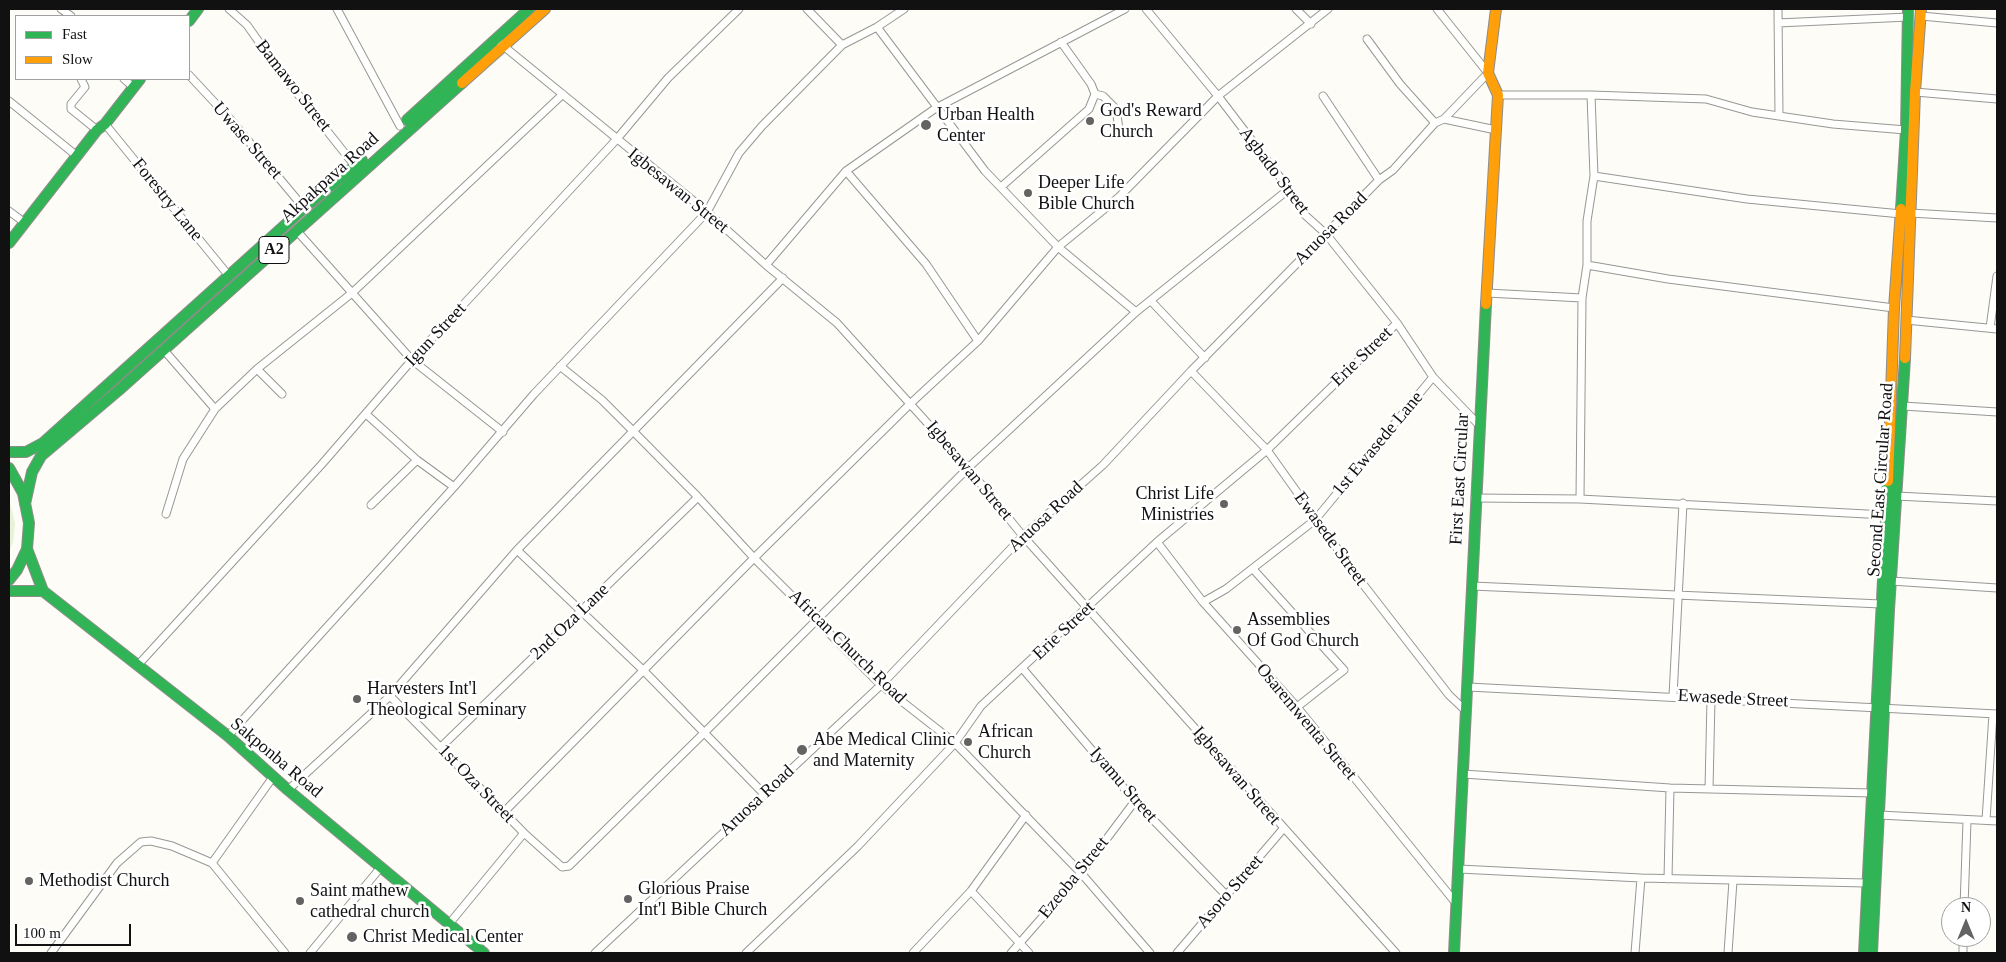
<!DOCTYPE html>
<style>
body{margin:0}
#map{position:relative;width:2006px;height:962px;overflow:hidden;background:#fdfcf7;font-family:"Times New Roman",serif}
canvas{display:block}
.frame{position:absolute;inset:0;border:10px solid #111;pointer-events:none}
.legend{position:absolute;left:15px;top:15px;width:175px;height:65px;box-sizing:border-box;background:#fff;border:1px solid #a0a0a0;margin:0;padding:6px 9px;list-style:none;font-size:15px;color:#111}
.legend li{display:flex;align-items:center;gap:10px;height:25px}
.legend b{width:25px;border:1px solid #a0a0a0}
.north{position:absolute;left:1941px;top:897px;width:50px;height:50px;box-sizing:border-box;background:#fff;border:1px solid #a0a0a0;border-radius:50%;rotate:0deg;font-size:14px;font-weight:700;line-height:20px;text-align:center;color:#111}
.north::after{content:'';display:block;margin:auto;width:18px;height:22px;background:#646362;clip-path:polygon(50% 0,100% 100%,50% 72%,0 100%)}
.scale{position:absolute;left:15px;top:924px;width:116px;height:22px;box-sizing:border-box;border:2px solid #111;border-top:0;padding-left:6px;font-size:15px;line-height:18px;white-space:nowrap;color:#111;-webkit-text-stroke:4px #fff;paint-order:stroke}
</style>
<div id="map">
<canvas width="2006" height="962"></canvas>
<div class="frame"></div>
<ul class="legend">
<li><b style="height:6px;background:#30b455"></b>Fast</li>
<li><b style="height:6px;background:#ff9f0a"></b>Slow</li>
</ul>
<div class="north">N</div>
<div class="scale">100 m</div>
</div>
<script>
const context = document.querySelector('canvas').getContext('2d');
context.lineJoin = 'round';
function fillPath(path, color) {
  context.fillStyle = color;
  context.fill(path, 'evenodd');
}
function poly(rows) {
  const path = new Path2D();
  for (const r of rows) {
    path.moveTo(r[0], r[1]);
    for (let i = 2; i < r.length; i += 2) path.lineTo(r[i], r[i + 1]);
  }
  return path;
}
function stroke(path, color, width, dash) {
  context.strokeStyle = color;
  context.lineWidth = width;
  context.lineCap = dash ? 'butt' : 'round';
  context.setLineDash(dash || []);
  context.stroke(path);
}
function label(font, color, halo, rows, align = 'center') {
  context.font = font + ' "Times New Roman",serif';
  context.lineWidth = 5;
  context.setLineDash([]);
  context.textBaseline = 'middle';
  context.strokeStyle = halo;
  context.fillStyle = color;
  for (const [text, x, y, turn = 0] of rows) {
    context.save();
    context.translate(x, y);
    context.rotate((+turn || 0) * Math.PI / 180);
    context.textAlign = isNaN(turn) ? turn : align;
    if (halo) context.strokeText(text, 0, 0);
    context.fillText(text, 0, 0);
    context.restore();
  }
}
fillPath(poly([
 [9,498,15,524,13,542,9,552]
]), '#e7f3d7');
const street = poly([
 [61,9,71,16],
 [229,9,247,25,281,73,355,166],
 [337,9,400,126],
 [807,9,842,45],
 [1146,9,1218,96,1289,189,1305,215,1326,234,1397,323,1433,377,1479,425],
 [1296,9,1311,24],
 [1778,9,1779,115],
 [1921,16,1997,23],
 [1778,23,1908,17],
 [877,27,985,171,1058,247,1136,312],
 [1367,39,1400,84,1435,123],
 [501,44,707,212,766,265,837,323,968,468,1023,536,1396,953],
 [189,75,230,119,304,208],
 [81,79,85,87,71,104,71,109,97,130],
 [124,79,133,87],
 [1915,92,1997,99],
 [1095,94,1103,96,1116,109,1119,129],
 [1498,95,1591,95,1706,99,1752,112,1833,124,1906,130],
 [1323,96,1379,180],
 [9,101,77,156],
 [1444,119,1496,130],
 [105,124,229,276],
 [846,171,926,264,978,341],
 [1594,176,1747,199,1901,214],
 [1001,187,1089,109,1095,94,1091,84,1061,42],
 [9,211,25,223],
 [1910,213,1997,218],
 [296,230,412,360,503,432],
 [766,265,846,171,936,108,1125,9],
 [1587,265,1668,279,1894,308],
 [1487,293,1582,298],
 [1151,301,1205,358],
 [1906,320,1997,329],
 [1990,328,1997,276],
 [163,349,215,409],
 [560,366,602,400,632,430,698,497,754,558,881,685,955,743,1081,873,1150,953],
 [257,369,282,394],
 [1191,371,1267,450,1359,579,1449,695,1466,711],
 [1903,406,1997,412],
 [366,414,417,460,454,487],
 [1896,496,1997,501],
 [1475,498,1580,499,1886,515],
 [1580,499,1582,298,1587,265,1587,221,1594,176,1591,95],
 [371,505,417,460],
 [166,514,183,459,215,409,257,369,352,293,563,94],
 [1157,542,1203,602,1297,707,1455,902],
 [517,550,644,671,764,794],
 [1253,569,1344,670,1297,707],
 [1891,581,1997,588],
 [1472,586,1881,604],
 [1203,602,1226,589,1315,520,1433,377],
 [138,665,322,464,412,360,616,140,668,78,739,9],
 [1023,669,1135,801,1227,896],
 [1468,687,1997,714],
 [390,696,524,833,562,867,569,866,704,733,968,468,1136,312,1289,189],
 [1673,696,1683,503],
 [228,736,454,487,534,394,707,212,739,153,762,126,842,45,877,27,904,9],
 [441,747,698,497],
 [1463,774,1670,788,1871,793],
 [1709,789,1711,699],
 [288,790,390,696,517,550,783,278],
 [503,813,754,558,911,403,978,341,1058,247,1119,197,1218,96,1328,9],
 [1879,815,1997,821],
 [1986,820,1993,714],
 [212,863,273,777],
 [1459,869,1641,878,1866,883],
 [1668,879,1670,788],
 [971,891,1029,953],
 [1964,907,1967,821],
 [449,924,524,833],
 [51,953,117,863,141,842,151,841,172,846,212,863,285,953],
 [310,953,381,867],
 [595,953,881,685,1023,536,1103,465,1191,371,1379,180,1393,170,1435,123,1444,119,1488,73,1437,9],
 [746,953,858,846,955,743,981,706,1157,542,1267,450,1397,323],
 [913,953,971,891,1026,815],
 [1011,953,1081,873,1135,801],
 [1177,953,1283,829],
 [1635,953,1641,878],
 [1728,953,1733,881],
 [1963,953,1963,937]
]);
const fast = poly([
 [189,21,198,9],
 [407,120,529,9],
 [1901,209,1906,130,1908,9],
 [9,243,97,130,105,124,140,79],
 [9,452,26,452,43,443,304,208,362,160],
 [9,468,23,493,29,523,27,549,17,570,9,580],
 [25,504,32,472,41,456,119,390,462,83],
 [27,549,43,591,228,736,288,790,484,953],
 [9,591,43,591],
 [1454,953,1486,304],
 [1864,953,1888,481],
 [1872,953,1889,610,1905,358]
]);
const slow = poly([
 [462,83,545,9],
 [1486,304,1498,95,1488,73,1496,9],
 [1905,358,1915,92,1921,9],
 [1888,481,1894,308,1901,209]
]);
stroke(street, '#979795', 9);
stroke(fast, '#8e8d8b', 12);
stroke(slow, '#8e8d8b', 12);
stroke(street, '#fffffe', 7);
stroke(fast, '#30b455', 10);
stroke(slow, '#ff9f0a', 10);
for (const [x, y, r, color] of [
 [1090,121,5,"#646362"],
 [926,125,6,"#646362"],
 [1028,193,5,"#646362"],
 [1224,504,5,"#646362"],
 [1237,630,5,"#646362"],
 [357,699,5,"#646362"],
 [968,742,5,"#646362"],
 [802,750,6,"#646362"],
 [29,881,5,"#646362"],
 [628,899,5,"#646362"],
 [300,901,5,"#646362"],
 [352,937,6,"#646362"]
]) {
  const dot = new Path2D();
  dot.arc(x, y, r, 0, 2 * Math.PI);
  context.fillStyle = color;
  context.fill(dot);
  stroke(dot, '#fff', 2);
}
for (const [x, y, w] of [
 [274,250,30]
]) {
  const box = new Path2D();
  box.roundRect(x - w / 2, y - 13.5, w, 27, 4);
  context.fillStyle = '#fff';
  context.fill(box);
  stroke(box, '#111', 1);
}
label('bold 16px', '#111', null, [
 ["A2",274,250]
]);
label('18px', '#111', '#fff', [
 ["Bamawo Street",293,86,52],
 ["Uwase Street",247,141,49],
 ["Agbado Street",1274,171,53],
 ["Akpakpava Road",330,178,-42],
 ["Igbesawan Street",678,191,39],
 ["Forestry Lane",167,200,51],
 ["Aruosa Road",1331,229,-45],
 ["Igun Street",436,335,-47],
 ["Erie Street",1362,357,-44],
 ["1st Ewasede Lane",1378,444,-50],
 ["Igbesawan Street",969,471,50],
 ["First East Circular",1460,479,-87],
 ["Second East Circular Road",1881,480,-86],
 ["Aruosa Road",1046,517,-43],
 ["Ewasede Street",1330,539,54],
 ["2nd Oza Lane",570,622,-44],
 ["Erie Street",1064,631,-43],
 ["African Church Road",847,647,44],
 ["Ewasede Street",1733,699,3],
 ["Osaremwenta Street",1306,722,50],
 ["Sakponba Road",276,758,40],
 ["Igbesawan Street",1236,776,49],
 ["1st Oza Street",476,784,46],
 ["Iyamu Street",1123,785,49],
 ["Aruosa Road",757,801,-43],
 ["Ezeoba Street",1074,878,-51],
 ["Asoro Street",1230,892,-49]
]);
label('18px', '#111', '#fff', [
 ["God's Reward",1100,111],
 ["Church",1100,132],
 ["Urban Health",937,115],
 ["Center",937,136],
 ["Deeper Life",1038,183],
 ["Bible Church",1038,204],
 ["Christ Life",1214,494,"right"],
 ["Ministries",1214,515,"right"],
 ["Assemblies",1247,620],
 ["Of God Church",1247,641],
 ["Harvesters Int'l",367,689],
 ["Theological Seminary",367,710],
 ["African",978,732],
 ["Church",978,753],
 ["Abe Medical Clinic",813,740],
 ["and Maternity",813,761],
 ["Methodist Church",39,881],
 ["Glorious Praise",638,889],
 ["Int'l Bible Church",638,910],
 ["Saint mathew",310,891],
 ["cathedral church",310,912],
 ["Christ Medical Center",363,937]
], 'left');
</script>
